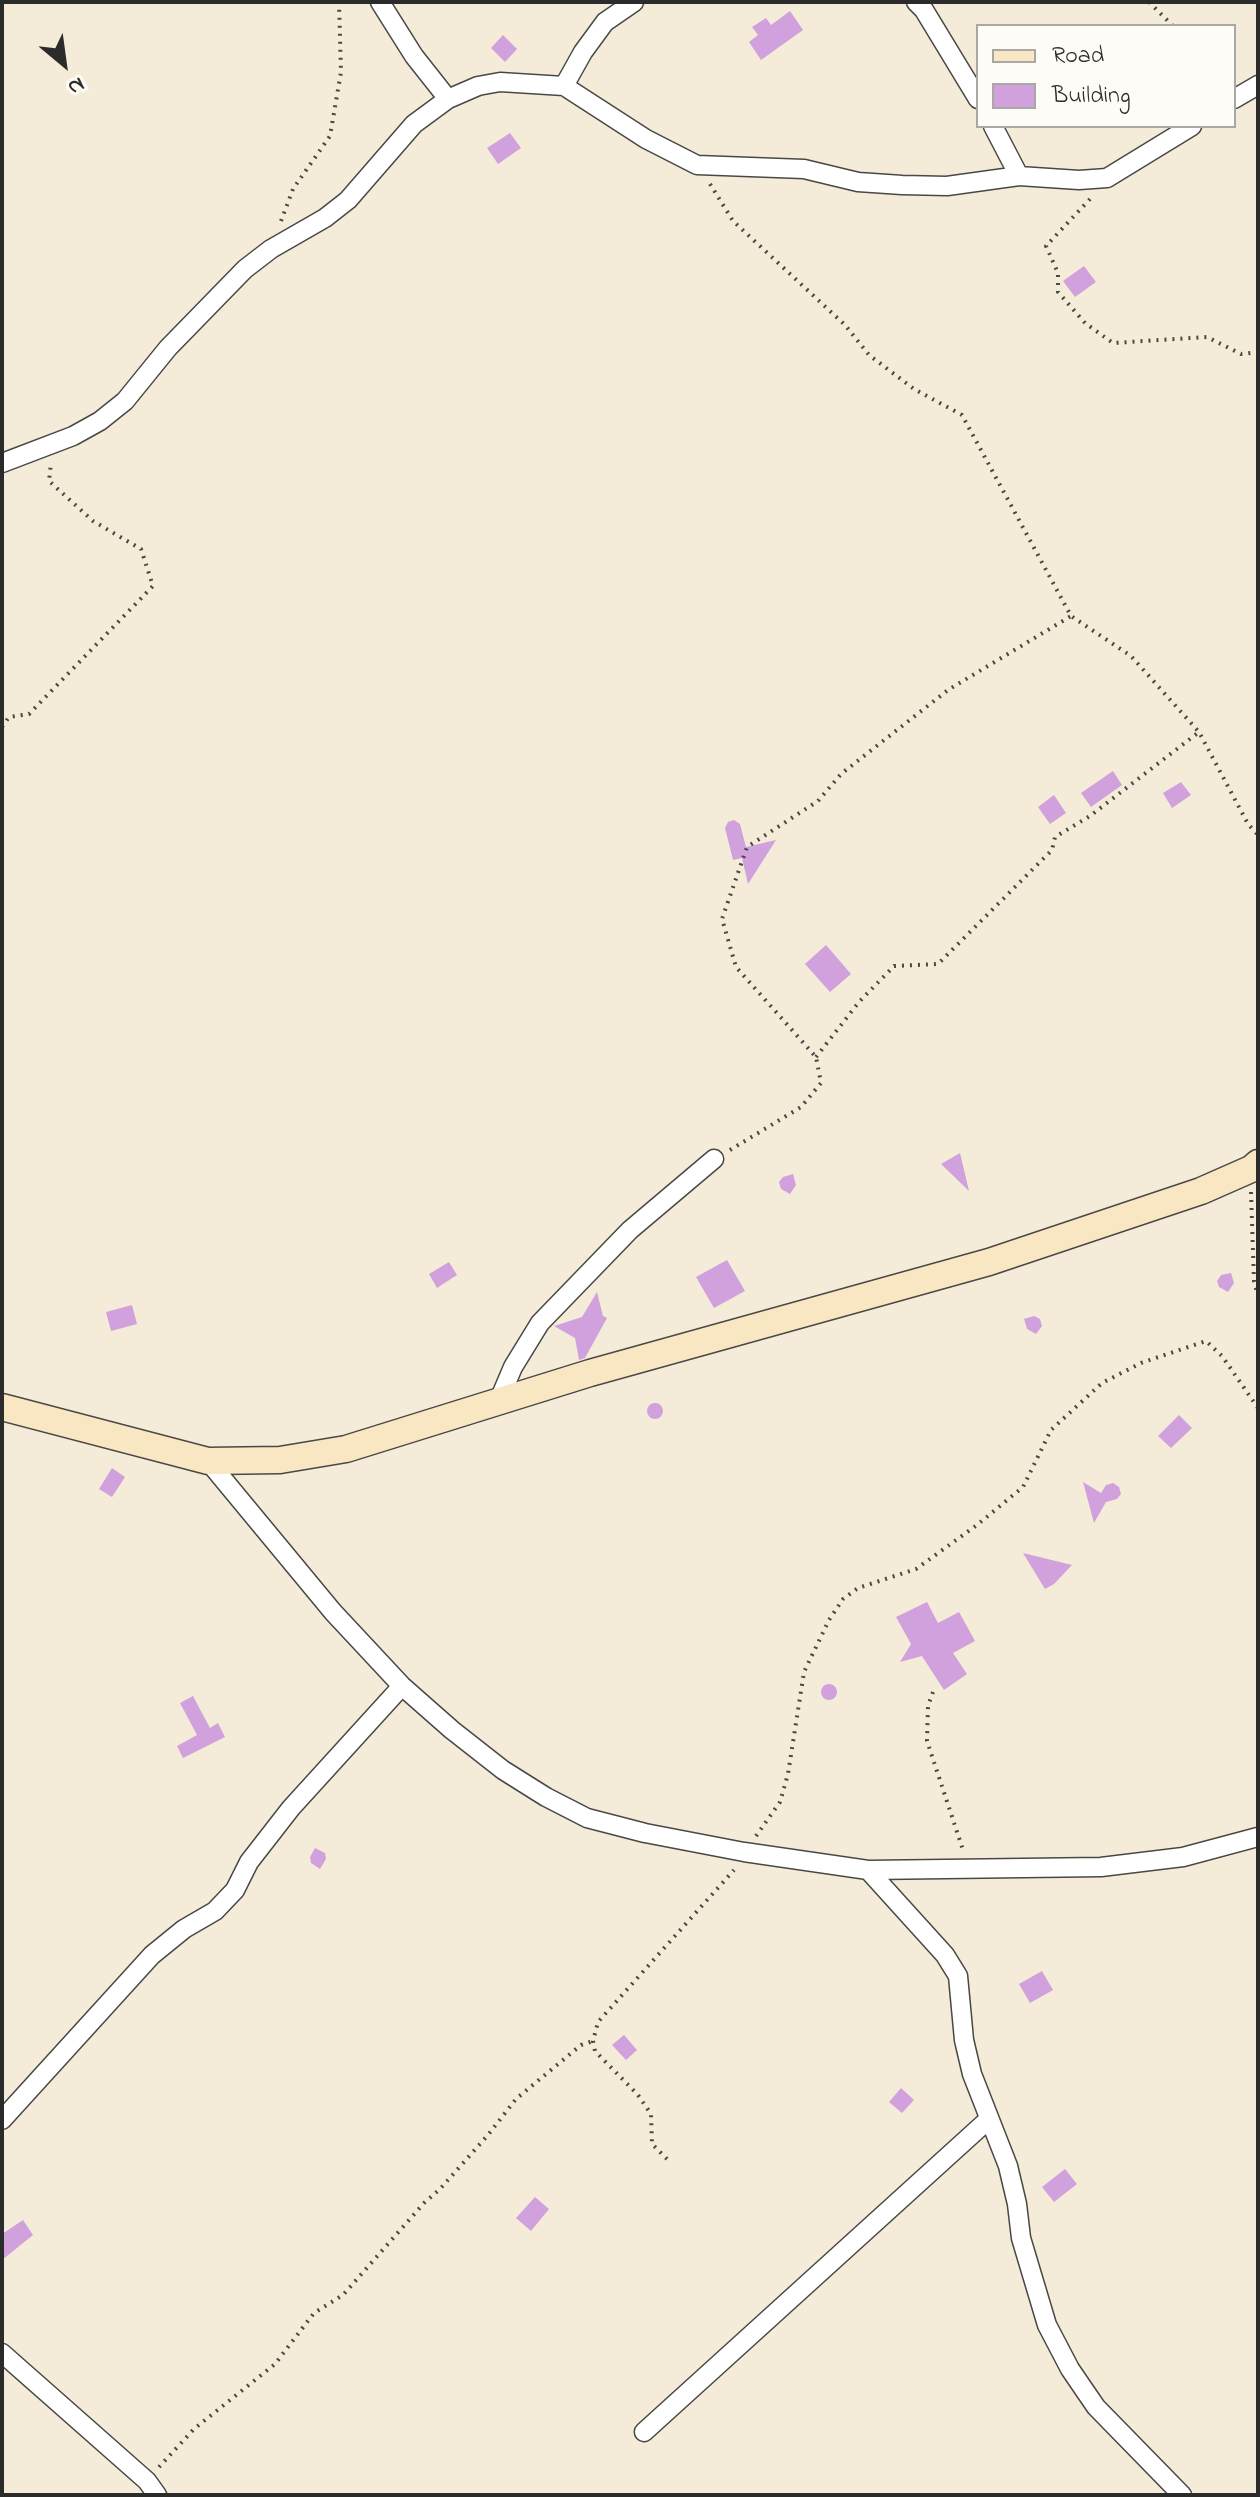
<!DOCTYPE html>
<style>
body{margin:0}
#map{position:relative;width:1260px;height:2497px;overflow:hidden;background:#f4ecd8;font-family:"Indie Flower",sans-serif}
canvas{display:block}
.frame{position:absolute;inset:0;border:4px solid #2b2b2b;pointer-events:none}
.legend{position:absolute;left:976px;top:24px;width:260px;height:104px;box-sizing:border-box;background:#fdfcf7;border:2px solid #a9a8a5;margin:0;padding:10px 14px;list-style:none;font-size:24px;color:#2b2b2b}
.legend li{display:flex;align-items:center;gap:16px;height:40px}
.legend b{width:40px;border:2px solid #a9a8a5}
.north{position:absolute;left:24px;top:24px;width:80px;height:80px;-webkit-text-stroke:6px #fdfcf7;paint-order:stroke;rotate:151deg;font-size:22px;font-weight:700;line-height:32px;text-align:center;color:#2b2b2b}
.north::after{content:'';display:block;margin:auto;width:28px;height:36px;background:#2b2b2b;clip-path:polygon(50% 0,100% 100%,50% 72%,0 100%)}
</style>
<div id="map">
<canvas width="1260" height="2497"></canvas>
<div class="frame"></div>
<ul class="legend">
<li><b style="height:10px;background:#f9e7c3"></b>Road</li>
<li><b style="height:22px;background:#d0a1dc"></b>Building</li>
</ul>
<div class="north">N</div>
</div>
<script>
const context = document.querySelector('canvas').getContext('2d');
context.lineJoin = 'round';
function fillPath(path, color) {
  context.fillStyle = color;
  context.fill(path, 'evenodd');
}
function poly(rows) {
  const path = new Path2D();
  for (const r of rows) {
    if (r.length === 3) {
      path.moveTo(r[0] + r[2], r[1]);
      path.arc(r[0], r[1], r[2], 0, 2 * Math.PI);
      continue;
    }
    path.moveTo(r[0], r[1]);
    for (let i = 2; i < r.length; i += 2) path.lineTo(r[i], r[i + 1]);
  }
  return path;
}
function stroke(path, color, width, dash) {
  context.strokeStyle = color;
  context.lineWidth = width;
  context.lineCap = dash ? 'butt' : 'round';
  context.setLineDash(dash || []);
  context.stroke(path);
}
fillPath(poly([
 [790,11,803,30,761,60,749,42,758,35,752,27,766,18,771,25],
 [503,35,517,49,505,62,491,48],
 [510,133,521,148,498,164,487,148],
 [1084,266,1096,282,1075,297,1063,281],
 [1113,771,1122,785,1091,807,1081,793],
 [1181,782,1191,795,1172,808,1163,793],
 [1054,795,1066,813,1050,824,1038,807],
 [734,820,740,824,746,847,776,840,748,884,742,858,733,860,725,828,728,822],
 [826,945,851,974,830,992,805,964],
 [960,1153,969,1191,941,1164],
 [793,1174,796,1185,790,1194,781,1189,779,1182,783,1177],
 [727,1260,745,1291,714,1308,696,1277],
 [449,1262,457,1275,437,1288,429,1274],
 [1231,1273,1234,1283,1228,1292,1219,1287,1217,1281,1221,1275],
 [597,1292,603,1316,607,1318,585,1358,579,1360,575,1338,554,1326,582,1317],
 [132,1305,137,1324,111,1331,106,1312],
 [1034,1316,1040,1319,1042,1326,1036,1334,1027,1329,1024,1319],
 [655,1411,8],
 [1179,1415,1192,1428,1171,1448,1158,1436],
 [112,1468,125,1477,112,1497,99,1489],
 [1083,1482,1101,1493,1106,1485,1113,1483,1119,1487,1121,1494,1117,1499,1106,1502,1094,1523],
 [1023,1553,1072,1565,1054,1584,1045,1589],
 [927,1602,938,1623,959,1612,975,1641,953,1653,967,1674,944,1690,922,1656,900,1662,911,1644,896,1617],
 [829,1692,8],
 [193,1696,210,1728,218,1723,225,1737,183,1758,177,1746,197,1735,180,1703],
 [315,1848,325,1853,326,1859,320,1869,311,1863,310,1857],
 [1042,1971,1053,1990,1030,2003,1019,1984],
 [624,2035,637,2050,626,2060,612,2045],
 [901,2088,914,2100,902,2113,889,2102],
 [1065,2169,1077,2184,1054,2202,1042,2187],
 [535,2197,549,2209,531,2231,516,2218],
 [23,2220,33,2235,2,2260,2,2234]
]), '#d0a1dc');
const street = poly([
 [380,2,414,56,448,99,478,86,500,82,564,86,583,52,605,22,634,2],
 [916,2,924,10,978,99],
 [564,86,646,139,697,165,804,169,858,182,902,185,947,186,1019,176,1079,180,1107,178,1192,126],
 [1234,99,1258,85],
 [993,126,1019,176],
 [2,463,73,436,100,421,125,401,168,348,245,269,271,249,325,218,348,200,414,124,448,99],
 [499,1400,513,1367,540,1323,630,1230,714,1159],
 [208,1461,333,1612,402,1686,452,1730,503,1770,546,1797,587,1818,645,1833,744,1852,868,1870,1101,1867,1183,1857,1258,1837],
 [868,1870,945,1955,958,1976,964,2040,972,2074,1008,2166,1017,2204,1021,2238,1047,2325,1070,2369,1096,2407,1182,2495],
 [2,2120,152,1955,184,1929,215,1911,235,1890,249,1862,291,1808,402,1686],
 [2,2353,147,2481,157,2495],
 [644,2432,989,2119]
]);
const secondary = poly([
 [2,1407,208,1461,280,1460,346,1449,590,1373,989,1262,1201,1191,1251,1169,1258,1163]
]);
stroke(street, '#494845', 21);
stroke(secondary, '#494845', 29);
stroke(poly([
 [1149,2,1173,26],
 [710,184,733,221,845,325,869,355,914,389,962,415,1071,616,1131,656,1199,732,1248,824,1258,835],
 [1090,199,1046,246,1058,273,1058,292,1085,323,1113,343,1207,337,1241,354,1258,352],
 [281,221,293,189,330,136,341,72,339,2],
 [2,727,9,717,29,714,153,586,141,549,93,521,49,481,51,463],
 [816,1057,859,1002,894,966,938,964,1052,850,1055,837,1090,816,1199,732],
 [730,1150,801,1107,821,1083,816,1057,736,967,722,919,747,847,818,801,841,774,948,690,1071,616],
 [1251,1192,1254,1281,1258,1296],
 [933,1692,928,1706,927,1741,963,1850],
 [756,1836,780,1802,788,1774,804,1672,829,1620,843,1599,858,1588,916,1569,977,1525,1023,1487,1051,1430,1102,1383,1141,1363,1206,1341,1222,1356,1258,1408],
 [667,2159,652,2144,651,2114,638,2095,595,2051,593,2041,598,2022,734,1870],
 [159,2467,194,2429,275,2364,314,2313,343,2295,424,2203,440,2189,488,2135,516,2099,581,2045,593,2041]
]), '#494845', 4, [2, 6]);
stroke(street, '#fff', 18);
stroke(secondary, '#f9e7c3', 26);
</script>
